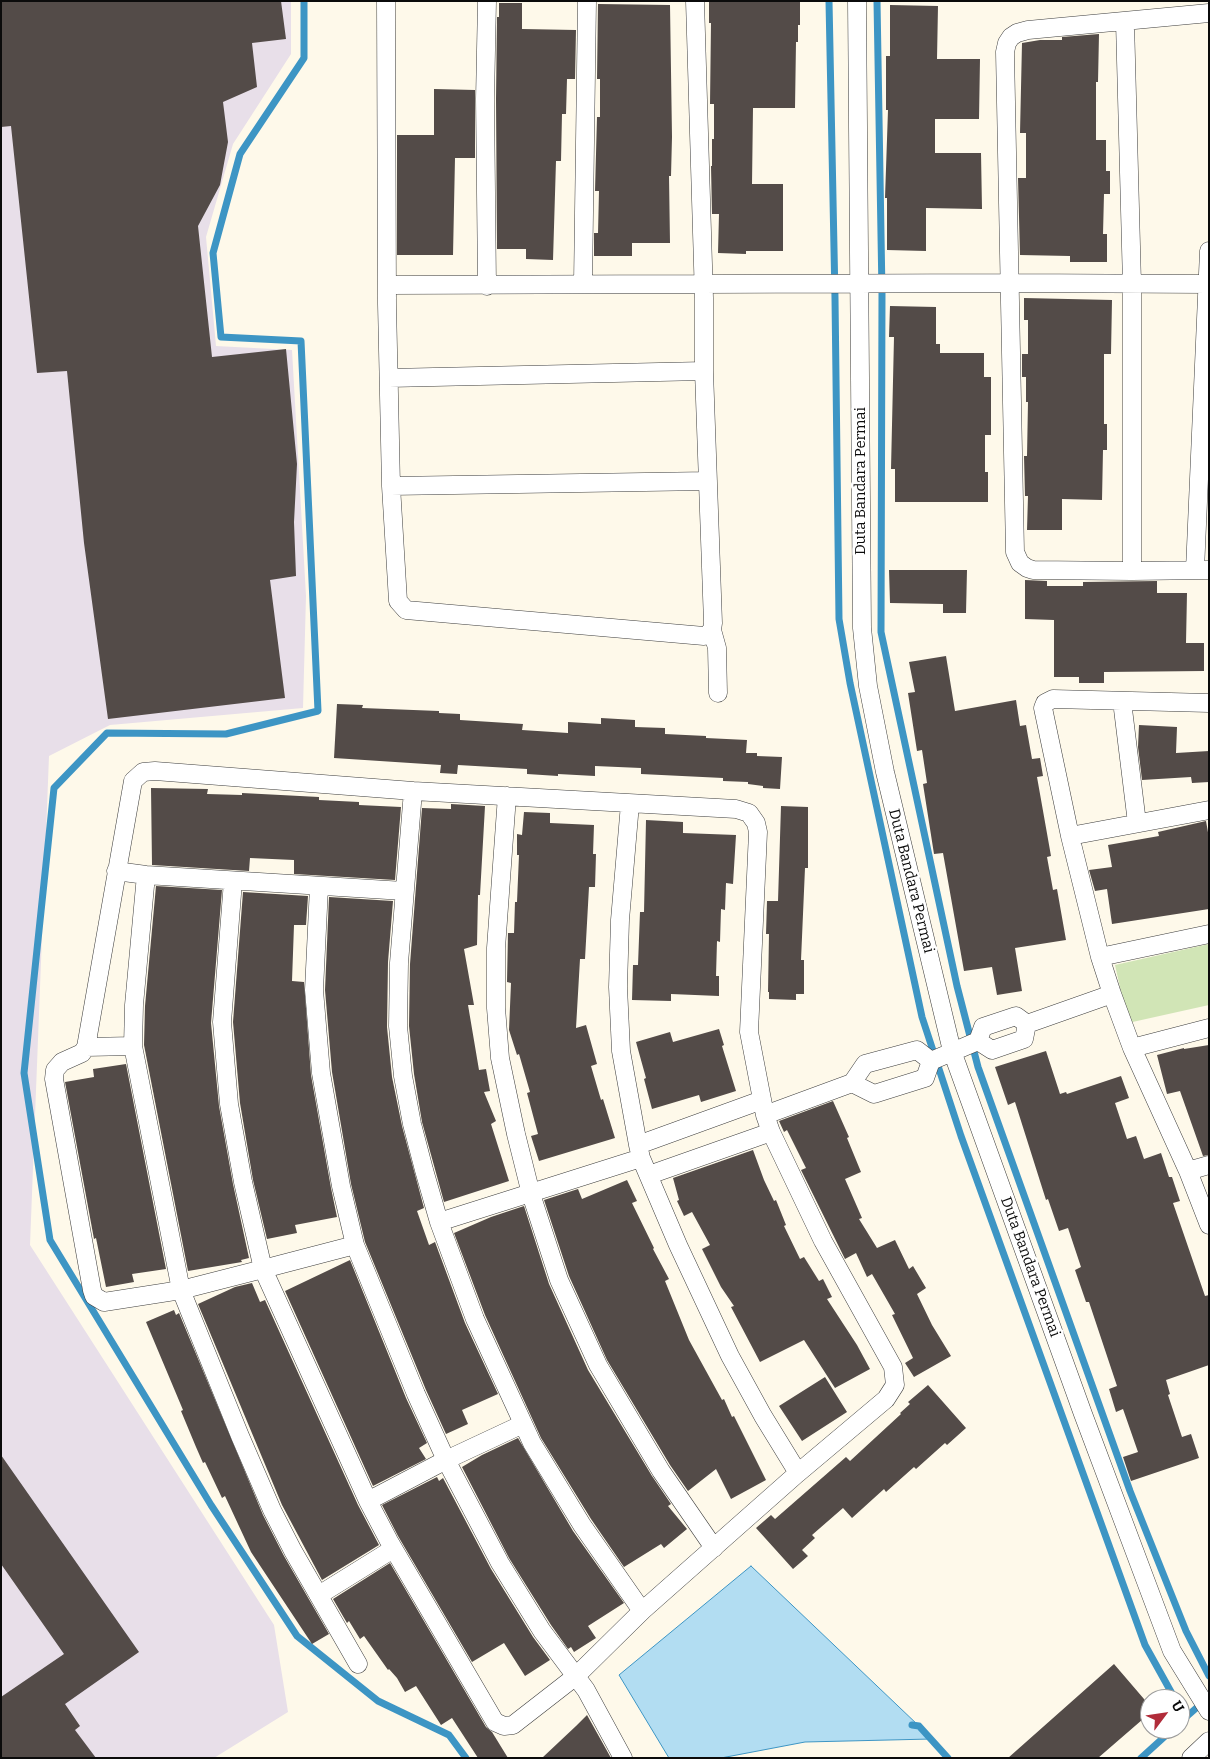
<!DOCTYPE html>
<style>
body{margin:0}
#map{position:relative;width:1210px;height:1759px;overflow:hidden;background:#fef9ea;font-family:Bitter,serif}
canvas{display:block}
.frame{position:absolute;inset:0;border:2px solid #0b0b0b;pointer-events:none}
.north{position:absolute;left:1140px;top:1689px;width:50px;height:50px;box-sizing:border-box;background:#fff;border:1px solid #9d9d9d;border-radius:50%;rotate:59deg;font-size:14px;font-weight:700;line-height:20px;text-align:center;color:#0b0b0b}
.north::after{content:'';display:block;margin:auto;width:18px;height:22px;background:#b12c3a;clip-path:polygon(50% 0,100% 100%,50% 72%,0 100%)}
</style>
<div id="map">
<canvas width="1210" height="1759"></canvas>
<div class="frame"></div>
<div class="north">U</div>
</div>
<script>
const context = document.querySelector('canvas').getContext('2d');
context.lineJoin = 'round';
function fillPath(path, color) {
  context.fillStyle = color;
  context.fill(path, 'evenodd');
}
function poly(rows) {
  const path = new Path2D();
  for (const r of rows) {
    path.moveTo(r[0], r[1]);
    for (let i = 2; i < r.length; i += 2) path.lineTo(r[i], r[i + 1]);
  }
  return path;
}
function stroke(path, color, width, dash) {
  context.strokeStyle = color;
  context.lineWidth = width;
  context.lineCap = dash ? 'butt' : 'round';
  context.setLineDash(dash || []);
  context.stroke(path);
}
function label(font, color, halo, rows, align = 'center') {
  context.font = font + ' Bitter,serif';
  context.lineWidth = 5;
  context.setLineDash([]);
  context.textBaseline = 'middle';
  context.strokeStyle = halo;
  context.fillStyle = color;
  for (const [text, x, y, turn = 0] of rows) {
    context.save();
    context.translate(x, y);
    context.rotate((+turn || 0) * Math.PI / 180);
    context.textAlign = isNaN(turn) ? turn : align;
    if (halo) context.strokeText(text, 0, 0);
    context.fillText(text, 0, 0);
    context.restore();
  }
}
fillPath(poly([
 [1,1,291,1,291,54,233,144,206,237,216,346,292,350,306,596,303,708,110,725,49,756,30,1245,274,1625,288,1712,214,1758,1,1758]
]), '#e8dfe9');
fillPath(poly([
 [1209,944,1209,1005,1128,1023,1115,965]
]), '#d1e5b6');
const water = poly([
 [751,1566,919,1726,931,1739,805,1742,721,1758,669,1758,619,1675,751,1566]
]);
fillPath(water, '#b2ddf2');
stroke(water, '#3d95c4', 1);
stroke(poly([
 [304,1,304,58,240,154,213,253,221,337,301,341,318,711,226,734,107,733,54,788,24,1073,50,1240,211,1505,297,1636,378,1701,449,1735,466,1758],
 [829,1,835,298,839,619,850,683,922,1017,961,1136,1145,1645,1175,1699],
 [877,1,882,293,881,632,957,986,978,1067,1130,1491,1186,1631,1209,1676],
 [1180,1708,1185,1718,1180,1723],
 [1185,1718,1202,1703],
 [912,1725,919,1726,948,1758],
 [1141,1758,1173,1729]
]), '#3d95c4', 7);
fillPath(poly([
 [1,1,281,1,286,39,252,43,257,87,223,102,228,142,220,185,198,226,212,357,286,349,297,464,294,522,296,576,270,580,285,698,108,719,84,543,67,371,37,373,11,126,1,127],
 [709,1,800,1,800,25,798,25,798,42,796,42,795,108,753,108,752,184,783,184,783,251,746,251,746,254,718,253,719,214,712,214,711,166,712,166,712,139,714,139,714,104,710,104,711,23,709,23],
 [499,3,522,3,522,29,576,30,575,79,567,79,566,114,562,114,561,161,556,161,553,260,526,259,526,249,497,249,496,99,497,17,499,17],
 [598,4,670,5,672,137,671,176,669,176,670,243,632,243,632,256,594,256,594,233,598,233,599,191,595,191,597,117,600,117,600,79,597,79],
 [890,5,938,6,937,59,980,59,979,119,935,119,935,153,981,153,982,209,926,208,926,251,887,250,887,198,885,198,888,110,886,110,886,56,890,56],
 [1099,34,1098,82,1096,82,1096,140,1106,140,1106,171,1110,171,1110,194,1104,194,1103,234,1107,234,1107,262,1070,262,1070,256,1020,255,1018,178,1026,178,1026,133,1020,133,1022,43,1040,40,1062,40,1062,37],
 [434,89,475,90,475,158,455,158,453,255,397,255,397,135,434,135],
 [1024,298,1112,300,1111,354,1104,354,1104,424,1107,424,1107,450,1103,450,1102,500,1062,499,1062,530,1027,530,1028,496,1025,496,1024,456,1027,456,1028,402,1026,402,1026,377,1022,377,1022,354,1028,354,1028,320,1024,320],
 [890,306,936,307,936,344,940,344,940,353,984,353,984,377,991,377,991,435,985,435,985,472,988,472,988,502,895,502,895,469,891,469,894,337,889,337],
 [889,570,967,570,966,613,943,613,943,604,890,603],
 [1025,580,1047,581,1047,586,1083,586,1083,582,1157,581,1157,593,1187,593,1186,643,1204,643,1204,671,1104,672,1104,683,1079,683,1079,677,1054,677,1054,620,1025,619],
 [946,656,955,711,1016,700,1020,726,1026,725,1032,759,1040,758,1043,776,1037,777,1051,856,1047,857,1053,890,1057,889,1066,940,1015,948,1022,991,997,995,992,967,964,971,943,853,934,854,923,784,927,783,922,750,917,751,908,693,915,692,909,662],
 [337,704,363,705,362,708,439,711,439,713,460,714,460,720,523,724,522,730,568,733,568,722,601,724,601,718,635,720,635,727,665,728,665,734,706,736,706,738,747,740,746,753,757,753,757,756,782,757,780,789,763,788,763,786,748,784,748,782,723,781,723,778,641,774,641,768,595,766,595,776,558,774,558,776,527,774,527,769,458,765,457,774,440,773,441,765,334,758],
 [1139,725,1177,727,1176,753,1209,751,1209,782,1192,783,1191,777,1142,780,1138,747],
 [151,788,208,789,207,794,242,795,242,793,319,797,319,800,359,802,359,805,401,807,395,880,294,874,294,860,250,858,249,871,152,865],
 [451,804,485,806,480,895,478,895,477,945,464,949,474,1005,468,1005,479,1070,486,1069,490,1091,484,1092,496,1121,491,1124,509,1181,444,1202,422,1122,414,1074,409,1026,410,964,422,808,451,809],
 [781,806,808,807,808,868,805,868,801,960,804,960,804,994,796,994,796,1000,769,999,769,992,768,992,769,934,766,934,767,901,778,901],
 [524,812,550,813,550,823,594,825,593,854,596,854,595,887,589,887,585,959,580,959,576,1028,586,1025,597,1064,591,1066,601,1100,603,1099,615,1138,539,1161,531,1136,538,1134,527,1093,530,1092,519,1054,517,1055,509,1030,511,983,507,982,508,933,514,933,515,902,517,902,519,855,517,855,517,834,522,835],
 [646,820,683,822,683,833,736,835,733,884,726,883,725,910,721,909,720,942,717,941,716,976,719,976,719,996,671,994,671,1001,632,1000,633,965,638,965,640,912,644,912],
 [1206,821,1209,838,1209,909,1112,924,1107,889,1095,891,1089,870,1112,867,1108,845,1159,836,1158,832],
 [156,886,222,890,211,1023,219,1106,233,1184,249,1258,241,1260,242,1262,188,1271,144,1045,145,1006],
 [243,892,308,896,306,925,294,925,292,981,304,982,311,1075,331,1188,337,1217,295,1225,297,1233,267,1239,253,1180,240,1103,233,1022],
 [329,897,393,901,388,962,387,1027,392,1077,402,1126,424,1208,417,1211,429,1245,435,1242,465,1323,498,1394,462,1410,468,1424,446,1434,426,1390,365,1242,351,1184,332,1072,325,990],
 [719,1029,724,1045,722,1046,736,1091,701,1102,699,1095,652,1109,644,1079,646,1078,636,1042,670,1032,673,1042],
 [1209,1045,1209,1155,1203,1156,1180,1091,1167,1094,1157,1055,1184,1048,1184,1049],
 [1046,1051,1060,1094,1066,1092,1067,1094,1121,1076,1129,1098,1115,1103,1127,1139,1136,1136,1144,1159,1161,1153,1169,1177,1172,1177,1180,1201,1173,1203,1205,1296,1209,1295,1209,1365,1166,1380,1170,1394,1168,1395,1182,1437,1191,1434,1199,1458,1131,1481,1123,1457,1138,1452,1123,1409,1116,1412,1109,1389,1117,1386,1089,1302,1086,1302,1075,1270,1081,1267,1068,1228,1059,1231,1048,1199,1046,1200,1015,1102,1008,1105,995,1067],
 [126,1064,166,1269,132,1274,134,1282,106,1287,96,1238,94,1239,65,1082,94,1077,93,1069],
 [833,1101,849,1137,847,1138,861,1172,845,1179,862,1218,859,1219,877,1248,895,1240,909,1269,913,1266,926,1288,917,1294,932,1325,951,1356,914,1377,905,1363,913,1358,892,1315,895,1314,872,1274,867,1277,856,1253,845,1259,801,1170,806,1168,787,1130,784,1132,779,1121],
 [753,1150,764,1180,774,1201,776,1200,786,1225,784,1226,800,1259,804,1257,819,1281,823,1279,832,1297,827,1299,857,1345,870,1369,835,1388,804,1340,760,1362,731,1307,734,1306,721,1287,702,1249,710,1245,692,1212,684,1216,677,1201,679,1200,673,1178],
 [627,1180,637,1201,632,1203,654,1248,653,1249,669,1279,665,1281,689,1340,722,1400,724,1399,732,1417,734,1416,766,1480,731,1499,716,1469,688,1491,670,1465,607,1360,569,1276,544,1200,578,1189,582,1199],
 [524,1206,549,1284,588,1370,652,1476,671,1504,668,1506,687,1529,664,1548,661,1544,624,1567,591,1519,541,1438,485,1315,454,1233,491,1217],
 [350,1260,406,1398,427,1443,419,1448,426,1459,373,1486,285,1291],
 [252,1283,260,1302,265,1300,358,1505,379,1545,322,1580,282,1505,198,1304,235,1287],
 [174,1310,176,1315,179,1313,263,1515,284,1556,329,1634,312,1644,251,1552,225,1496,222,1498,205,1462,203,1463,196,1447,181,1411,183,1410,146,1322],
 [825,1377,847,1412,802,1441,779,1406],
 [928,1385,966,1428,947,1445,945,1443,916,1469,914,1467,886,1492,884,1489,852,1518,843,1508,812,1535,815,1538,802,1550,808,1556,793,1569,756,1528,771,1515,775,1519,846,1457,850,1461,901,1414,900,1413,910,1404,908,1402],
 [518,1438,573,1531,624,1603,588,1626,596,1638,574,1652,571,1647,568,1649,551,1625,509,1558,462,1467,482,1455],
 [1,1455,139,1652,65,1704,80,1726,75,1730,96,1758,1,1758,1,1697,64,1654,1,1564],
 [437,1477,439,1481,443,1478,491,1569,533,1637,550,1660,525,1676,504,1643,472,1662,398,1536,382,1505],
 [390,1563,486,1727,492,1732,508,1758,478,1758,452,1718,441,1725,416,1686,405,1692,397,1678,389,1669,388,1670,364,1636,360,1639,349,1621,347,1623,333,1599],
 [1114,1664,1150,1706,1150,1713,1098,1758,1008,1758],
 [587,1715,611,1758,542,1758,576,1726]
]), '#534b48');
const minor = poly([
 [386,1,387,304,391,486,398,601,406,610,704,636,707,635,712,630],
 [695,1,704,298,704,371,713,623,712,630,717,648,718,693],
 [857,1,862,628,868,686,885,772,952,1051,1083,1414,1172,1651,1209,1711],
 [1209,13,1028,30,1017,33,1011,37,1007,43,1005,52,1015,552,1020,563,1027,568,1033,570,1132,571,1209,570],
 [1125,22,1132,284,1132,571],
 [583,283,587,1],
 [387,285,1009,283,1209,284],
 [487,286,485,99,487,1],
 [389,378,704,371],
 [391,486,708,481],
 [1195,570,1209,251],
 [1122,701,1137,823],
 [1209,703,1053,699,1045,703,1043,708,1070,836,1100,957,1112,994,1132,1048,1188,1171,1209,1225],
 [413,791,399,963,398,1026,403,1076,412,1124,424,1170,439,1222,475,1319,532,1443,582,1525,642,1611],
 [507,796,496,948,496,1008,500,1058,516,1134,531,1194,559,1280,598,1365,661,1471,714,1548],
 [1070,836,1209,810],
 [116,871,146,875,404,891],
 [146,875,134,1005,133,1046,181,1290,104,1302,94,1296,92,1290,54,1079,55,1070,62,1062,82,1053,86,1047,133,781,143,772,155,771,413,791,736,809,749,813,756,823,758,832,749,1032,765,1115,852,1083,865,1064,917,1050,931,1061],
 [233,881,222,1022,229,1104,243,1182,263,1269,355,1245],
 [319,887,314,990,321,1073,341,1186,355,1245,416,1394,446,1460,500,1563,542,1631,586,1690,623,1758],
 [1100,957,1209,934],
 [1027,1024,1112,994],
 [978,1041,983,1027,1016,1016,1027,1024],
 [86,1047,133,1046],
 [1132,1048,1209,1028],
 [852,1083,874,1094,925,1078,931,1061,978,1041,992,1050,1024,1039,1027,1024],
 [765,1115,771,1132,823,1241,893,1367,895,1385,886,1399,798,1473],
 [638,1145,762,1100],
 [1188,1171,1209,1165],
 [649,1175,771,1132],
 [439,1222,641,1158],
 [368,1501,446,1460,523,1424],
 [319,1595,393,1549],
 [358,1664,293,1551,272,1510,240,1436,181,1290,263,1269,368,1501,389,1541,495,1722,504,1726,513,1725,576,1676,642,1611,798,1473,763,1416,730,1356,678,1245,641,1158,638,1145,621,1051,618,987,620,920,630,804],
 [1191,1758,1209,1741]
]);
stroke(minor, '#3e3e3e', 19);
stroke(minor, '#fff', 18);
label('15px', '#0b0b0b', '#fff', [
 ["Duta Bandara Permai",861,481,-90],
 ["Duta Bandara Permai",911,881,76],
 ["Duta Bandara Permai",1030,1267,70]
]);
</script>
